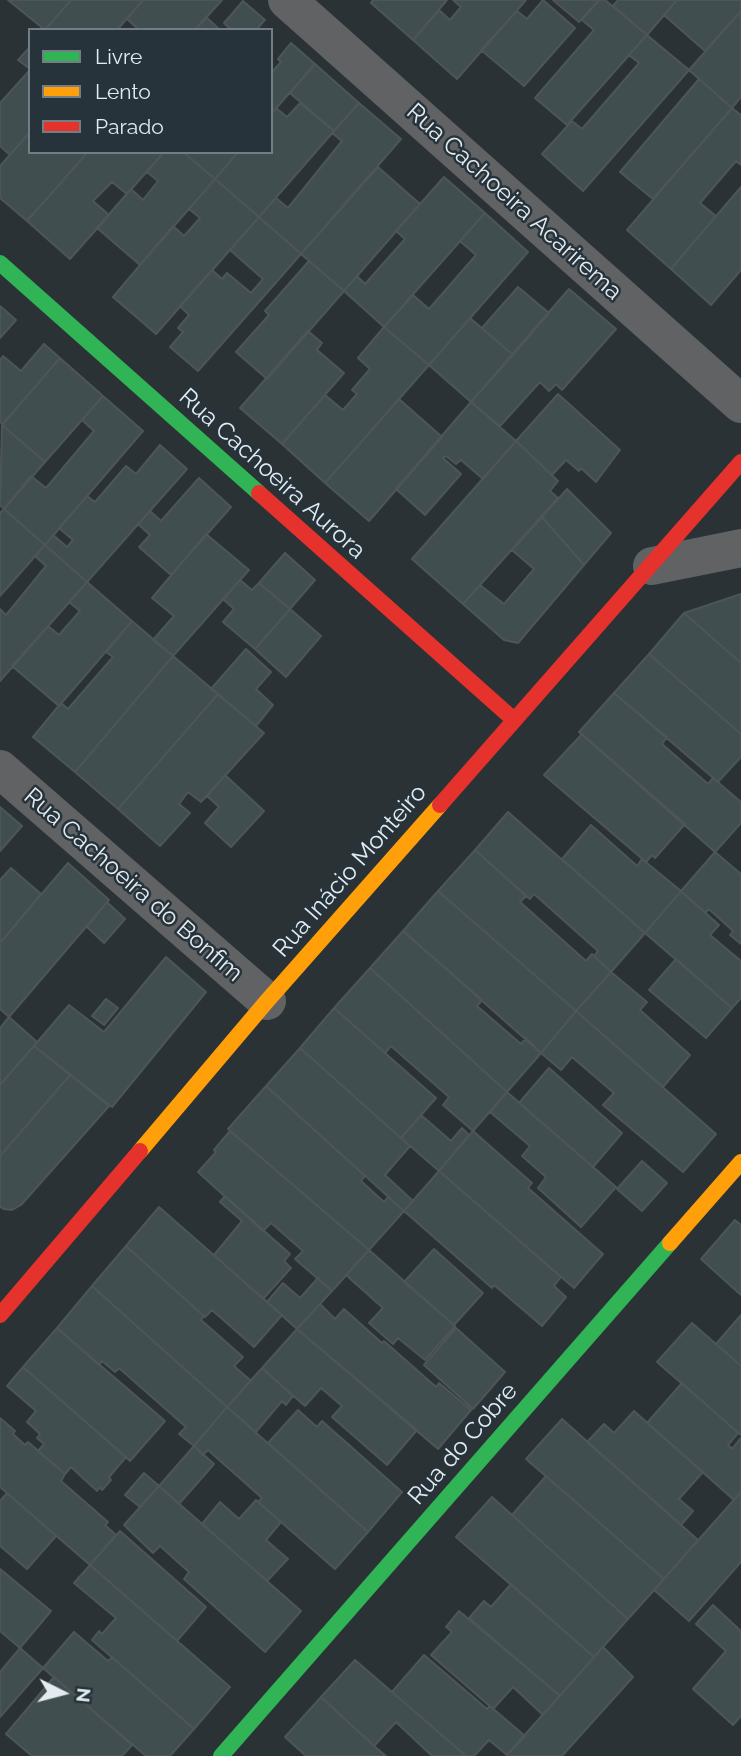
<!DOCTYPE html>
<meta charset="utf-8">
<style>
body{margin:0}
#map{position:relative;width:741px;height:1756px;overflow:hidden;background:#2b3236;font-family:Raleway,sans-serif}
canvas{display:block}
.legend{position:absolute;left:28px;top:28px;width:245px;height:126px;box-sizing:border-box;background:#26333b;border:2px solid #727d84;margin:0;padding:9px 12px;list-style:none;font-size:21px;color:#e3ebf1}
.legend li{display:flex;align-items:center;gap:14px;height:35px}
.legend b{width:35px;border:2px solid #727d84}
.north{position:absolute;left:28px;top:1658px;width:70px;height:70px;-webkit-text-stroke:5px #26333b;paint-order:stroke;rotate:96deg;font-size:19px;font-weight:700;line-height:28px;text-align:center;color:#e3ebf1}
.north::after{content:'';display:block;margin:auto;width:24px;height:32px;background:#e3ebf1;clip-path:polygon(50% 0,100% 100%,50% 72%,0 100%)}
</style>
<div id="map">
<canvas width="741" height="1756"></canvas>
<ul class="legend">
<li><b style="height:9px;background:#30b455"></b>Livre</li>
<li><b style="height:9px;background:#ff9f0a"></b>Lento</li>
<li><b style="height:9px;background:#e5322d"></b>Parado</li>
</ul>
<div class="north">N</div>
</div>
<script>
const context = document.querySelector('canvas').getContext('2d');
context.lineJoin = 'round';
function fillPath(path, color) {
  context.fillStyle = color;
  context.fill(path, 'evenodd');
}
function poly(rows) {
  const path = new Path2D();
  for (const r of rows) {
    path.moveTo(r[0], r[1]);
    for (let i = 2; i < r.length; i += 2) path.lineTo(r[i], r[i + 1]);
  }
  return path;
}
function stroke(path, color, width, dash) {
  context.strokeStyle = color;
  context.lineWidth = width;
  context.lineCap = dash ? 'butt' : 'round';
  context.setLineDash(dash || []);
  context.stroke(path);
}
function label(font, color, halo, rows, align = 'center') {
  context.font = font + ' Raleway,sans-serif';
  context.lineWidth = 5;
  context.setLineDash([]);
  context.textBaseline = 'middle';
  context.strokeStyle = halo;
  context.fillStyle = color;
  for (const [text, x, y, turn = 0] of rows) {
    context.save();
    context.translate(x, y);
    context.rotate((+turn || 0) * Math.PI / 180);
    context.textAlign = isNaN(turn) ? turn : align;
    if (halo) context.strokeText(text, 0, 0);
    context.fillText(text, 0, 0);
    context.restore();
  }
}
const building = poly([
 [8,0,71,0,45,30,8,0],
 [71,0,143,0,117,30,45,30,71,0],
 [143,0,222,0,195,30,139,30,127,19,143,0],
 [373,0,447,0,413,40,371,3,373,0],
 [453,0,526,0,457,79,413,40,439,10,450,20,461,7,453,0],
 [543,0,575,28,524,86,481,50,517,11,527,19,543,0],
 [553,0,599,0,579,22,553,0],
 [599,0,605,0,647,35,567,125,535,98,594,30,582,20,599,0],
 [618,0,677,0,647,35,613,6,618,0],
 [677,0,741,0,741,11,705,51,664,15,677,0],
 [243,1,265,20,256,30,231,30,224,23,243,1],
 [741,11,741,97,732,108,689,70,741,11],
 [206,17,220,30,195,30,206,17],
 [647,35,689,70,583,191,542,154,572,121,582,129,639,63,629,55,647,35],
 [291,43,315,64,271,114,271,73,281,62,278,59,291,43],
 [30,47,30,69,18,60,30,47],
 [315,64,359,103,334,131,290,93,315,64],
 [30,70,30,132,10,155,0,146,0,103,30,70],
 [699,79,732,108,653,199,620,172,699,79],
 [300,103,334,131,259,217,215,179,238,152,271,152,271,114,276,108,287,117,300,103],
 [359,103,401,139,301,254,259,217,276,198,288,208,342,141,332,133,359,103],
 [732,108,741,115,741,165,736,161,700,203,716,216,671,269,627,230,732,108],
 [30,132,30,152,88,152,27,221,0,198,0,166,30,132],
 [88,152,164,152,127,194,112,182,93,201,109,215,70,259,27,221,88,152],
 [164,152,183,152,215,179,140,265,97,228,131,189,143,200,158,181,147,172,164,152],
 [183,152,238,152,215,179,183,152],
 [378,167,420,204,344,291,301,254,378,167],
 [444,177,485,213,384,327,344,291,357,276,365,284,405,239,396,231,444,177],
 [215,179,259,217,156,334,113,297,173,226,184,236,200,218,189,209,215,179],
 [741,187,741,270,711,305,671,269,741,187],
 [485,213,528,252,429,365,384,327,413,295,429,309,476,255,460,241,485,213],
 [259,217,301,254,198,371,170,347,183,332,178,328,189,315,180,306,212,270,222,279,227,273,251,293,263,279,230,250,259,217],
 [309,261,344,291,267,379,236,352,269,315,265,311,309,261],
 [518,287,549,313,513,355,482,328,518,287],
 [569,289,616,329,562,390,556,384,549,391,540,382,500,426,471,402,569,289],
 [0,306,16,320,0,338,0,306],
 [470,318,513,355,471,402,429,365,470,318],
 [384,327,429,365,325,483,282,444,325,395,343,410,357,394,352,390,370,369,358,358,384,327],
 [308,331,322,343,317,350,344,373,282,444,240,408,308,331],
 [44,344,60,358,3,424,0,422,0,360,3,356,21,371,44,344],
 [60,358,103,396,45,462,2,425,60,358],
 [558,394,620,450,596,482,581,468,579,471,566,460,552,475,516,441,558,394],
 [103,396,143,431,45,545,4,509,31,476,46,488,94,431,82,420,103,396],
 [399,399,442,437,369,521,325,483,399,399],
 [471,402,516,441,483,479,461,460,456,464,446,456,443,458,461,474,425,515,396,489,471,402],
 [2,425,45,462,4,509,0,505,2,425],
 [516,441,558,481,550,491,558,498,463,604,412,559,516,441],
 [160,445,187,469,87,582,45,545,53,535,67,547,73,540,59,528,87,496,95,502,126,466,136,474,160,445],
 [199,478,231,507,171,575,139,547,150,535,138,524,150,511,161,521,199,478],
 [567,489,611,533,584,565,542,517,567,489],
 [4,509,45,545,0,596,0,513,4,509],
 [542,517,584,565,518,643,504,640,463,604,480,585,504,604,534,569,512,550,542,517],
 [206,534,249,570,173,656,153,640,174,616,152,598,206,534],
 [45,545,87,582,0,681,0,609,6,615,46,566,35,556,45,545],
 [285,553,315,580,290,609,259,583,285,553],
 [240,580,252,590,259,583,290,609,255,649,223,622,234,609,223,599,240,580],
 [87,582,132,621,59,706,12,666,48,626,59,635,80,611,69,602,87,582],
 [741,594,741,663,684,613,741,594],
 [290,609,321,636,286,677,255,649,290,609],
 [684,613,741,663,741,734,649,654,684,613],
 [132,621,173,656,75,772,33,737,61,703,68,709,113,657,106,652,132,621],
 [246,649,271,672,256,689,273,705,256,726,211,689,246,649],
 [649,654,741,734,741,757,718,782,614,693,649,654],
 [173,656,218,694,118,809,75,772,173,656],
 [614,693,667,737,662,744,708,784,713,778,741,802,741,823,715,852,579,732,614,693],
 [218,694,264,733,201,802,188,792,179,804,190,813,160,846,118,809,218,694],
 [582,734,685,824,655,858,652,855,646,862,544,775,582,734],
 [225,775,264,811,231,847,205,823,219,807,207,796,225,775],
 [0,807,22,826,0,851,0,807],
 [508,812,645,933,611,972,594,956,598,951,534,894,530,899,475,850,508,812],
 [591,825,637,866,642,859,681,891,645,933,562,859,591,825],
 [475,850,526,896,520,902,586,961,592,954,611,972,576,1011,438,891,475,850],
 [715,852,741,874,741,944,730,935,733,931,709,909,705,913,681,891,715,852],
 [68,863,109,900,9,1017,0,1009,0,943,68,863],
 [11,868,41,894,0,943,0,880,11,868],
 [438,891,576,1011,541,1053,403,931,438,891],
 [681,891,719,925,710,935,741,961,741,998,732,1008,645,933,681,891],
 [107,902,125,919,104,943,87,927,107,902],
 [403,931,482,1000,477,1006,521,1044,526,1038,541,1053,507,1092,370,968,403,931],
 [166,957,206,992,112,1107,34,1046,69,1005,104,1032,166,957],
 [676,959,732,1008,706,1038,649,990,676,959],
 [370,968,507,1092,473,1131,443,1105,449,1097,391,1046,385,1053,334,1008,370,968],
 [611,972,647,1002,640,1010,690,1055,663,1087,576,1011,611,972],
 [106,999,118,1008,104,1025,92,1016,106,999],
 [334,1008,436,1098,401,1138,300,1048,334,1008],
 [576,1011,716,1134,683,1172,603,1105,614,1093,572,1057,561,1070,541,1053,576,1011],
 [9,1017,37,1042,0,1085,0,1028,9,1017],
 [34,1046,70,1075,0,1156,0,1085,34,1046],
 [300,1048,410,1146,385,1175,413,1201,404,1211,266,1086,300,1048],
 [549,1068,622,1133,593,1167,519,1103,549,1068],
 [70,1075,109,1106,21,1205,12,1210,4,1209,0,1207,0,1156,70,1075],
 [266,1086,365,1176,361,1181,384,1202,388,1197,404,1211,369,1250,228,1129,266,1086],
 [507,1092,616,1187,581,1227,538,1188,546,1177,522,1156,530,1146,490,1112,507,1092],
 [421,1115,451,1141,462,1128,469,1135,439,1171,401,1138,421,1115],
 [230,1131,369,1250,332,1291,295,1259,303,1251,271,1223,263,1231,198,1172,216,1152,214,1150,230,1131],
 [473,1131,532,1183,528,1188,603,1254,574,1288,439,1171,473,1131],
 [642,1161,667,1183,642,1211,617,1189,642,1161],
 [439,1171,561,1277,554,1286,566,1297,542,1326,494,1285,492,1288,404,1211,439,1171],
 [225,1196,290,1254,284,1261,291,1268,263,1299,214,1255,242,1221,220,1202,225,1196],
 [159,1207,282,1315,254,1347,212,1310,205,1317,126,1246,159,1207],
 [735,1220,741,1225,741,1295,701,1259,735,1220],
 [126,1246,204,1316,201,1320,243,1357,234,1366,251,1381,227,1407,92,1286,126,1246],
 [434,1249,483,1293,454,1325,404,1282,434,1249],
 [369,1250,455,1326,425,1360,398,1338,393,1344,369,1323,383,1308,346,1275,369,1250],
 [318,1278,332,1291,297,1329,267,1302,283,1283,300,1298,318,1278],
 [92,1286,227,1407,194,1446,179,1434,186,1427,119,1368,115,1372,102,1361,99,1365,57,1328,92,1286],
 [320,1304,335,1319,344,1309,382,1343,384,1341,436,1387,439,1383,471,1410,438,1449,297,1329,320,1304],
 [741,1315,741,1366,716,1344,741,1315],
 [692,1323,741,1366,741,1435,657,1362,692,1323],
 [57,1328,165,1421,130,1461,23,1367,57,1328],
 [456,1328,505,1372,473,1409,424,1365,456,1328],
 [297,1329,417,1430,387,1465,332,1417,342,1406,321,1388,305,1406,262,1368,297,1329],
 [23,1367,126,1457,109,1477,111,1480,102,1490,100,1487,97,1491,71,1467,65,1474,38,1451,44,1444,37,1438,40,1434,27,1422,36,1411,7,1386,23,1367],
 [262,1368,293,1396,286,1405,282,1401,256,1432,227,1407,262,1368],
 [682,1383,738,1433,728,1445,732,1449,741,1438,741,1492,734,1500,647,1423,682,1383],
 [227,1407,368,1532,335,1569,258,1502,262,1498,208,1450,203,1455,194,1446,227,1407],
 [298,1410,317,1427,322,1421,402,1492,368,1532,268,1443,298,1410],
 [634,1411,703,1472,679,1499,693,1511,681,1525,587,1442,604,1424,614,1433,634,1411],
 [0,1418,15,1431,13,1434,25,1445,28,1442,65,1474,61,1481,108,1522,105,1525,116,1535,90,1565,0,1487,0,1418],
 [562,1419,698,1540,664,1579,526,1459,562,1419],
 [194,1446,214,1464,179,1504,159,1486,194,1446],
 [144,1473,159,1486,140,1507,125,1495,144,1473],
 [546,1476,664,1579,628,1619,512,1515,546,1476],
 [159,1486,301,1611,265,1652,184,1579,189,1572,160,1546,153,1553,124,1525,159,1486],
 [741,1492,741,1562,689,1621,654,1590,741,1492],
 [7,1493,56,1536,27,1569,0,1546,0,1501,7,1493],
 [492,1497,628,1619,594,1657,456,1537,492,1497],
 [256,1500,281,1522,266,1540,288,1559,267,1581,202,1524,220,1502,239,1519,256,1500],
 [120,1531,206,1607,177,1641,90,1565,120,1531],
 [90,1565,230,1687,194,1729,92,1640,99,1631,102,1634,116,1618,74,1583,90,1565],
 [0,1569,51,1611,20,1648,0,1631,0,1569],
 [511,1584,594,1657,560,1696,469,1618,484,1601,491,1607,511,1584],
 [713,1605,741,1631,741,1716,733,1725,693,1689,726,1651,696,1624,713,1605],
 [459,1611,560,1696,543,1715,513,1687,493,1709,431,1655,452,1632,446,1627,459,1611],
 [74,1632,108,1661,112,1657,194,1729,170,1756,146,1756,43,1668,74,1632],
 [603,1647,633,1677,562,1756,506,1756,603,1647],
 [20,1648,43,1668,0,1717,0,1672,20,1648],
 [424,1655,487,1709,490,1706,525,1736,507,1755,489,1740,474,1756,466,1756,392,1692,424,1655],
 [355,1660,466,1756,432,1756,396,1722,374,1746,321,1697,355,1660],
 [54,1677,132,1745,122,1756,32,1756,6,1734,54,1677],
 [321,1697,374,1746,386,1756,306,1756,285,1737,321,1697]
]);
fillPath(building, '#414e50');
stroke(building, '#4e5557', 2);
stroke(poly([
 [287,0,741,404],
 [652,566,741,548],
 [0,769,267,1001]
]), '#606264', 38);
stroke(poly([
 [0,263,259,493],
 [221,1756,670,1243]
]), '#30b455', 16);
stroke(poly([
 [140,1151,267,1001,440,805],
 [670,1243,741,1162]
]), '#ff9f0a', 16);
stroke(poly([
 [259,493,513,719],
 [440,805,741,462],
 [0,1315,140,1151]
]), '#e5322d', 16);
label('24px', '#e3ebf1', '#26333b', [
 ["Rua Cachoeira Acarirema",514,202,42],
 ["Rua Cachoeira Aurora",272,474,42],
 ["Rua Inácio Monteiro",350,871,-49],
 ["Rua Cachoeira do Bonfim",133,885,41],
 ["Rua do Cobre",463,1444,-49]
]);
</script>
